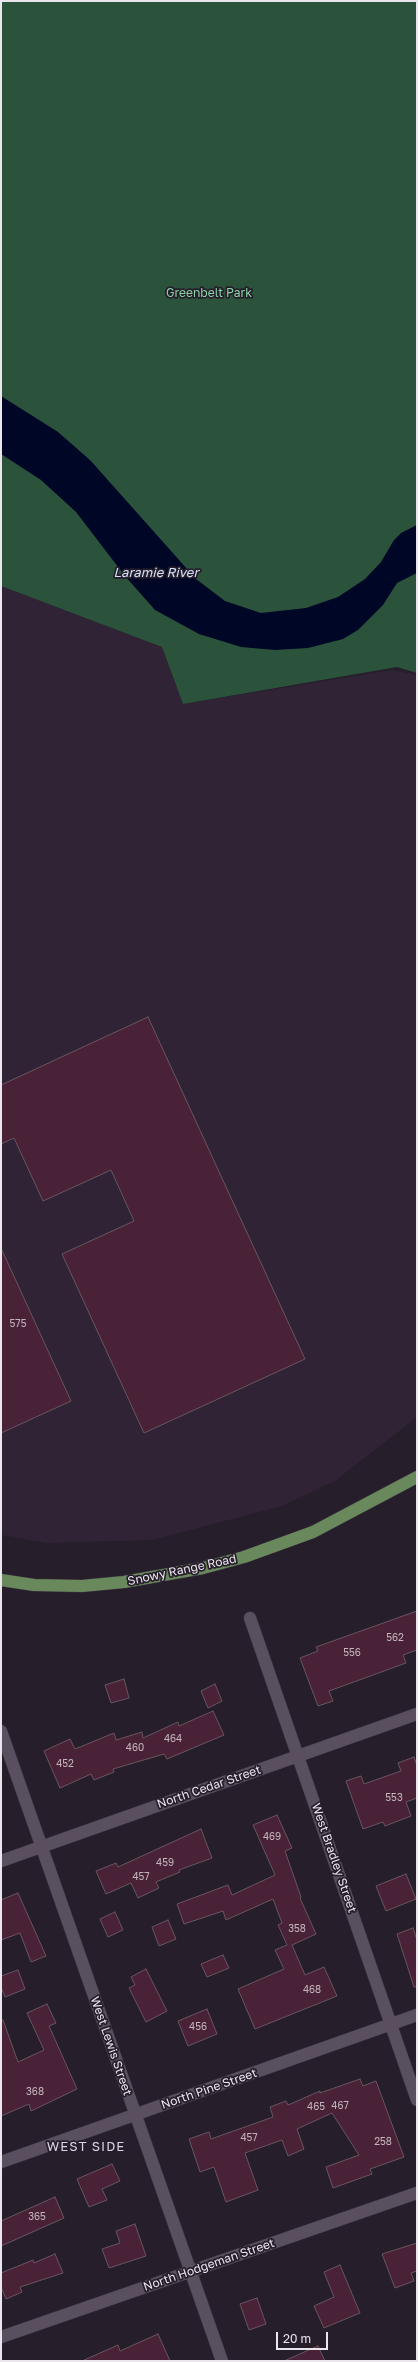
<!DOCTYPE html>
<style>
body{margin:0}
#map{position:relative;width:418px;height:2362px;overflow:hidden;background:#261e2a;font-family:"Golos Text",sans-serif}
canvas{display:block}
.frame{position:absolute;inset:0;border:2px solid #ebe5ee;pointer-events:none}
.scale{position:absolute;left:276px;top:2332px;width:52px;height:18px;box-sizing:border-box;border:2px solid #ebe5ee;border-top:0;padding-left:5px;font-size:12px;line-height:14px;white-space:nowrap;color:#ebe5ee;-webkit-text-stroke:3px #261e2a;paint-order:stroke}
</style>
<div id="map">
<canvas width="418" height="2362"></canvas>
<div class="frame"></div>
<div class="scale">20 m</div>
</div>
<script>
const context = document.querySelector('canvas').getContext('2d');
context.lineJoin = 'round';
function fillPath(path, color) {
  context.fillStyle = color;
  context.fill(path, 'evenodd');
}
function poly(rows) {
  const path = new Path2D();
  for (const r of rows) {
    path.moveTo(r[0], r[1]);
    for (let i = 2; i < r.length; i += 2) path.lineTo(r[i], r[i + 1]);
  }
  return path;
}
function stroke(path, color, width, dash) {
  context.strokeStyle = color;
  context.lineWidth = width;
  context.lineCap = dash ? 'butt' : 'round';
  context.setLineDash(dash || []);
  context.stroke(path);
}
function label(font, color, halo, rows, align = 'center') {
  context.font = font + ' "Golos Text",sans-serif';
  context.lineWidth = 3.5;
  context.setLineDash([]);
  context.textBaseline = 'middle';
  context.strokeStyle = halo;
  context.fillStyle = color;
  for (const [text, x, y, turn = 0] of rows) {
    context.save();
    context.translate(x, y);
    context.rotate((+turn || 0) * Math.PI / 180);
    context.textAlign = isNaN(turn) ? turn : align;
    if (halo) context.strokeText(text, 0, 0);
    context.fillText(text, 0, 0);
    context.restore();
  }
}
fillPath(poly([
 [1,586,162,647,183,704,392,670,417,675,417,1417,335,1481,282,1506,152,1540,46,1543,1,1535]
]), '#2f2335');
fillPath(poly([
 [1,1,417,1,417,673,397,667,183,704,162,647,1,586]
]), '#2b533c');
fillPath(poly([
 [1,396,58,432,90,460,196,579,225,601,261,613,306,608,338,597,365,579,381,562,394,540,401,533,417,525,417,573,397,583,383,605,358,630,343,639,308,648,275,650,241,647,199,634,155,610,125,576,76,512,41,480,1,454]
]), '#000625');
const building = poly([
 [148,1017,305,1359,144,1433,62,1254,134,1221,111,1170,43,1201,14,1138,1,1144,1,1085,148,1017],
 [1,1248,71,1401,1,1433,1,1248],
 [417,1611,417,1650,403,1655,406,1663,329,1691,333,1701,318,1706,300,1658,318,1651,316,1647,417,1611],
 [124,1679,129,1698,111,1703,105,1685,124,1679],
 [215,1684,222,1701,208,1708,201,1691,215,1684],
 [213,1711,224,1735,167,1759,164,1754,113,1769,114,1772,94,1780,91,1774,60,1788,44,1751,70,1739,75,1749,114,1733,116,1740,142,1732,143,1738,178,1722,179,1726,213,1711],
 [414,1757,417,1766,417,1798,406,1802,411,1816,385,1826,383,1822,363,1829,346,1781,361,1776,364,1784,401,1771,398,1763,414,1757],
 [277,1815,292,1848,285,1851,301,1897,300,1898,316,1934,292,1945,305,1975,324,1967,337,1996,255,2029,238,1989,284,1969,275,1950,287,1945,278,1925,282,1923,273,1899,226,1920,223,1911,184,1924,177,1904,228,1885,232,1895,275,1875,253,1825,277,1815],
 [201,1829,212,1858,179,1870,180,1872,156,1882,159,1888,138,1898,131,1883,106,1894,96,1871,116,1863,118,1867,201,1829],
 [406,1874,416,1899,386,1911,376,1886,406,1874],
 [18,1893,46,1956,31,1962,20,1933,1,1940,1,1900,18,1893],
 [115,1912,123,1930,108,1937,100,1919,115,1912],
 [168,1920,176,1939,159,1946,152,1927,168,1920],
 [413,1928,417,1940,417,1987,414,1987,397,1934,413,1928],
 [223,1955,229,1968,207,1977,201,1964,223,1955],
 [146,1969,167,2011,146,2022,129,1988,135,1985,131,1977,146,1969],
 [18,1970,25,1989,5,1997,1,1987,1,1976,18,1970],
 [47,2004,56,2023,49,2026,77,2089,31,2111,29,2104,1,2116,1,2020,3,2020,18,2062,44,2050,27,2013,47,2004],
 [207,2009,217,2034,188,2046,178,2021,207,2009],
 [360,2079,363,2086,376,2081,404,2157,370,2169,372,2174,333,2188,326,2167,359,2155,332,2113,297,2129,304,2149,288,2156,282,2140,245,2153,258,2190,226,2202,214,2167,200,2172,189,2139,209,2132,211,2139,273,2117,270,2107,286,2101,288,2105,320,2091,320,2093,360,2079],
 [112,2164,120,2181,102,2189,107,2200,89,2207,77,2179,112,2164],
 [55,2197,64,2218,1,2246,1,2221,55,2197],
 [135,2224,146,2256,109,2268,102,2249,120,2243,116,2231,135,2224],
 [417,2243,417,2271,411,2273,414,2281,395,2288,382,2254,417,2243],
 [55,2254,63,2273,20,2287,22,2292,6,2299,1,2287,1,2273,33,2260,34,2263,55,2254],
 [340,2265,360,2313,324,2328,314,2306,334,2297,324,2272,340,2265],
 [257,2298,266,2324,249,2330,240,2304,257,2298],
 [158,2334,170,2361,82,2361,118,2345,120,2351,158,2334],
 [318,2346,325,2361,284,2361,318,2346]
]);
fillPath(building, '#4a2237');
stroke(building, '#68565e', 1);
const minor = poly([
 [250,1618,417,2100],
 [1,1731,222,2361],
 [1,1861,417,1714],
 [1,2162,417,2015],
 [1,2337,417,2193]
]);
const major = poly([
 [1,1580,34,1585,82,1586,124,1582,203,1568,244,1557,313,1532,417,1477]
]);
stroke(minor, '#3f3943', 13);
stroke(major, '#3f3943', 13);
stroke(minor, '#594f5e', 12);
stroke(major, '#69895c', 12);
label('10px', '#c3b4c0', null, [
 ["575",18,1324],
 ["562",395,1638],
 ["556",352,1653],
 ["464",173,1739],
 ["460",135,1748],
 ["452",65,1764],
 ["553",394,1798],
 ["469",272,1837],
 ["459",165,1863],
 ["457",141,1877],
 ["358",297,1929],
 ["468",312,1990],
 ["456",198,2027],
 ["368",35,2092],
 ["467",340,2106],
 ["465",316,2107],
 ["457",249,2138],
 ["258",383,2142],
 ["365",37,2217]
]);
label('12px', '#89d3a7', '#261e2a', [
 ["Greenbelt Park",209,293]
]);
label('12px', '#ebe5ee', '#261e2a', [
 ["Snowy Range Road",182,1570,-12],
 ["North Cedar Street",209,1787,-19],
 ["West Bradley Street",334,1858,71],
 ["West Lewis Street",111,2046,71],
 ["North Pine Street",209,2089,-19],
 ["North Hodgeman Street",209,2265,-19]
]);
label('italic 13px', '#d3e2fc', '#261e2a', [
 ["Laramie River",156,573]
]);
context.letterSpacing = '1px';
label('13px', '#ddd1e3', '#261e2a', [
 ["WEST SIDE",86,2147]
]);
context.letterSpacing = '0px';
</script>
